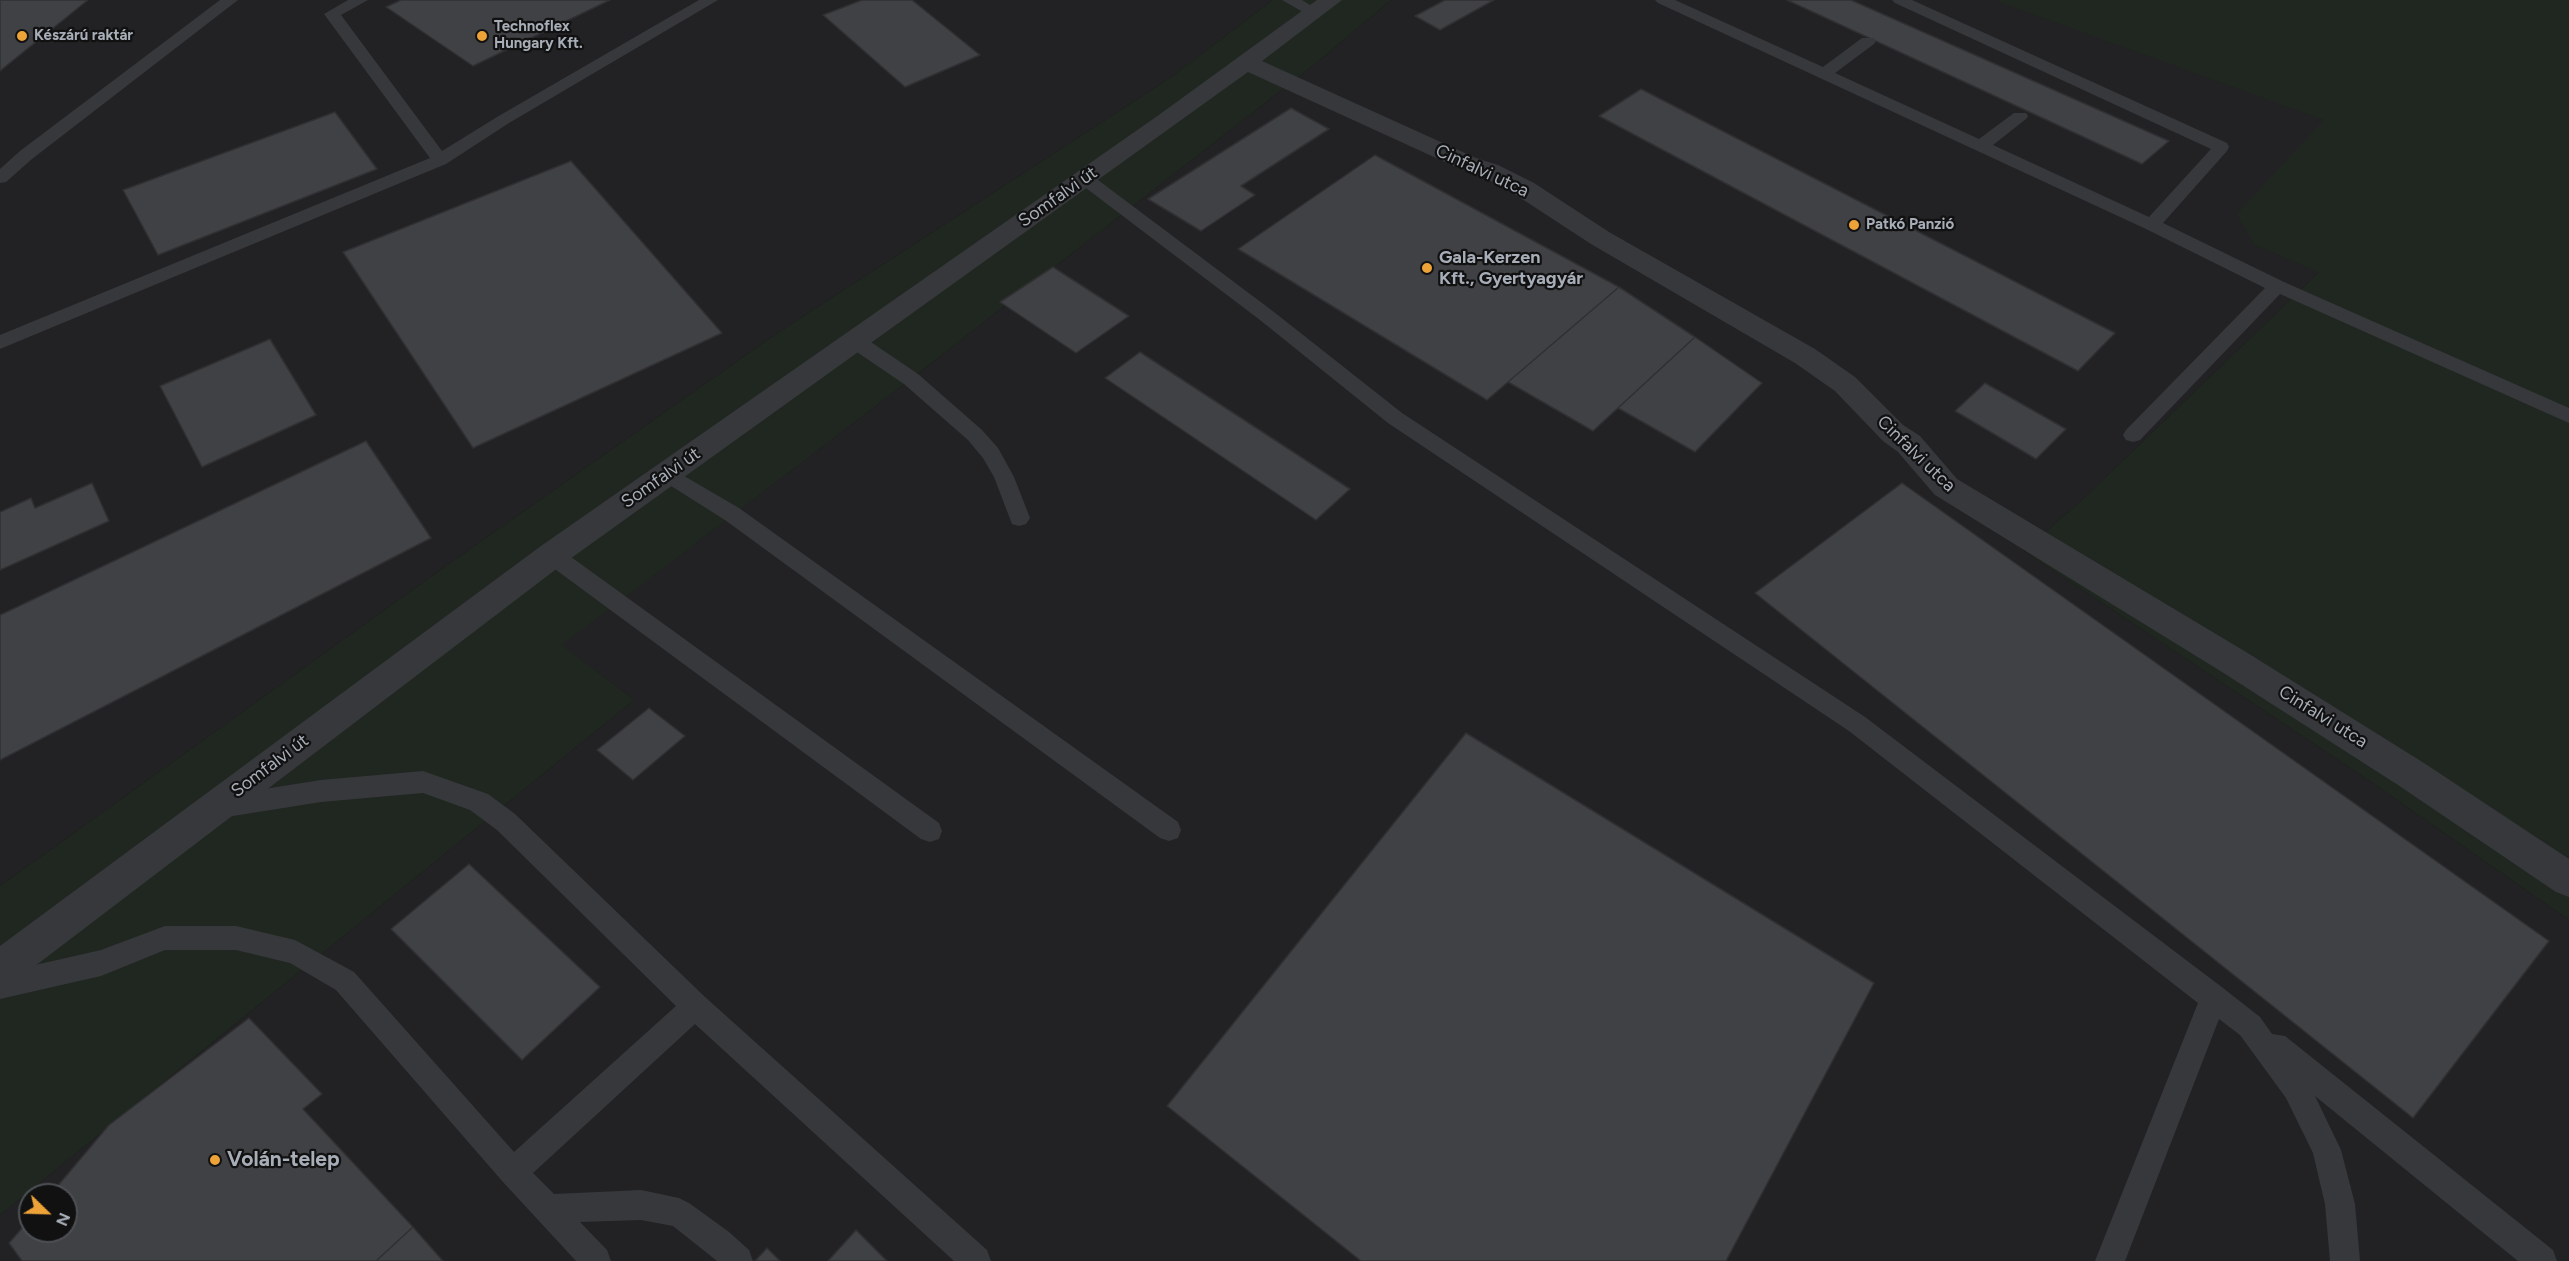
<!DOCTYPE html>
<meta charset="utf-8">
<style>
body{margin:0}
#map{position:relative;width:2569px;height:1261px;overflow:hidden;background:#161617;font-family:Figtree,sans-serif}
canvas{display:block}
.north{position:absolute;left:18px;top:1183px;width:60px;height:60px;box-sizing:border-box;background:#111112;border:2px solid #4d5054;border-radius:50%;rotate:113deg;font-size:16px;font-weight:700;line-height:24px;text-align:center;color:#a8aeb7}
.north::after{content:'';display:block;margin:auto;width:21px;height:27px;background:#eda338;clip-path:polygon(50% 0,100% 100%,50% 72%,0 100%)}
</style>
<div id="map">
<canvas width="2569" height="1261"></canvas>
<div class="north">N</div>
</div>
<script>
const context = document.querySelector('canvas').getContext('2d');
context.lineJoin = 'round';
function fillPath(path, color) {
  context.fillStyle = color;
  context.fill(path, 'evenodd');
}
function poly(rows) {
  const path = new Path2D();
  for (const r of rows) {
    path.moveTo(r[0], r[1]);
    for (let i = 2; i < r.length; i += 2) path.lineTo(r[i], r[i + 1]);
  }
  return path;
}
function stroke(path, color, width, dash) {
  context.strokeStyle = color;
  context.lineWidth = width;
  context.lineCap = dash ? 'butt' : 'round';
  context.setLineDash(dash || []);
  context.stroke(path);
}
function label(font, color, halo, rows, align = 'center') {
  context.font = font + ' Figtree,sans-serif';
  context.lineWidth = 4.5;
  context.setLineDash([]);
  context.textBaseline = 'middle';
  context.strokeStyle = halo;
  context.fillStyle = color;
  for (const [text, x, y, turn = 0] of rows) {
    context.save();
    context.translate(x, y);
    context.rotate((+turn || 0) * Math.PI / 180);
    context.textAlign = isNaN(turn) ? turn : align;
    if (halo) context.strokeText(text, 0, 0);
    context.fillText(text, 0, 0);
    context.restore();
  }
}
fillPath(poly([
 [0,0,1273,0,1170,78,773,336,446,566,0,886],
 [1391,0,2124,0,2356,80,2255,245,2320,271,2083,499,2024,551,2364,777,2569,920,2569,1261,0,1261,0,1215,634,700,561,645,889,396,1315,64],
 [30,1195,66,1195,66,1231,30,1231]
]), '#222224');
fillPath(poly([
 [1273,0,1391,0,1315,64,889,396,562,645,634,700,0,1215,0,886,446,566,773,336,1170,78],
 [1994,0,2569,0,2569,920,2364,777,2024,551,2083,499,2319,272,2255,245,2237,214,2324,120]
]), '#202720');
const building = poly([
 [0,0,88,0,0,71,0,0],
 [401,0,610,0,473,66,386,7,401,0],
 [862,0,912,0,980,55,905,87,823,15,862,0],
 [1445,0,1494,0,1440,30,1415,16,1445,0],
 [1787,0,1851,0,2169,141,2142,164,1787,0],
 [1641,89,2115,333,2078,371,1599,116,1641,89],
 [1291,108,1329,129,1241,186,1255,195,1201,231,1148,199,1291,108],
 [335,112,377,169,158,255,123,190,335,112],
 [1375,155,1619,287,1487,400,1238,249,1375,155],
 [571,161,722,333,473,448,343,252,571,161],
 [1053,267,1129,316,1076,353,1000,302,1053,267],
 [1619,287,1695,337,1593,431,1508,382,1619,287],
 [1695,337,1762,383,1695,452,1618,408,1695,337],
 [270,339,316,415,202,467,160,386,270,339],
 [1140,352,1350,489,1316,520,1105,378,1140,352],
 [1985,383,2066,429,2036,459,1955,411,1985,383],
 [366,441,431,538,0,760,0,615,366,441],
 [92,483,109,521,0,570,0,512,31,498,35,508,92,483],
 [1902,483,2549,941,2413,1118,1755,593,1902,483],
 [649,708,685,736,633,780,597,750,649,708],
 [1466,733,1874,983,1726,1261,1361,1261,1167,1106,1466,733],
 [469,864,600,987,522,1060,391,929,469,864],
 [249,1018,322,1094,303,1109,413,1227,376,1261,22,1261,9,1243,30,1219,30,1231,66,1231,66,1195,50,1195,109,1125,249,1018],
 [413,1227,443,1261,376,1261,413,1227],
 [856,1230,887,1261,828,1261,856,1230],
 [767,1248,780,1261,755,1261,767,1248]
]);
fillPath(building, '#404144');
stroke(building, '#303033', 1.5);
fillPath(poly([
 [220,0,238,0,32,159,6,182,0,183,0,169,20,151,220,0],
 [348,0,368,0,341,15,442,151,497,117,699,0,718,0,509,123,446,164,0,349,0,335,430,158,324,14,348,0],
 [1282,0,1302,0,1323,13,1315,18,1310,16,1282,0],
 [1655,0,1675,0,1823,67,1862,38,1874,38,1876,41,1874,44,1835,73,1979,139,2014,113,2026,113,2028,116,2026,119,1993,145,2149,217,2211,149,1895,3,1892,0,1912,0,2227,143,2229,147,2227,151,2163,223,2284,282,2569,408,2569,423,2280,294,2140,440,2133,442,2126,440,2123,435,2126,430,2265,288,2146,229,1658,3,1655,0],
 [1084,173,1090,174,1274,312,1402,413,1865,717,2223,988,2260,1017,2272,1034,2285,1036,2553,1250,2557,1261,2518,1261,2315,1096,2341,1150,2355,1204,2360,1261,2330,1261,2325,1204,2313,1153,2286,1098,2240,1035,2219,1019,2125,1261,2095,1261,2198,1003,1849,731,1388,423,1260,320,1078,182,1075,178,1078,174,1084,173],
 [855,334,862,336,918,374,982,430,998,448,1014,477,1030,518,1026,524,1019,526,1012,524,994,477,983,458,968,440,904,384,848,346,845,341,848,336,855,334],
 [667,466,739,508,1178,822,1181,830,1178,838,1169,841,1160,838,725,520,660,479,657,474,660,469,667,466],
 [552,547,560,549,939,823,942,831,939,839,930,842,921,839,544,561,541,555,544,549,552,547],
 [423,771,488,794,515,814,705,997,987,1250,991,1261,954,1261,695,1024,533,1173,554,1194,641,1190,679,1198,689,1203,729,1232,749,1250,753,1261,717,1261,673,1226,641,1220,580,1222,607,1250,611,1261,576,1261,503,1182,336,990,290,963,236,950,165,950,101,976,0,999,0,973,101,950,165,926,236,926,295,940,354,972,514,1152,676,1006,497,830,470,810,423,793,321,802,220,818,211,815,208,807,211,799,220,796,321,780,423,771]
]), '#37383c');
fillPath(poly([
 [1317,0,1342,0,1262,61,1476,158,1498,165,1534,183,1609,232,1815,349,1855,377,1903,425,1920,436,1957,479,2246,652,2424,763,2569,859,2569,897,2556,892,2398,785,2222,672,1935,495,1898,452,1883,441,1835,391,1795,363,1591,244,1516,195,1480,175,1458,168,1248,72,563,564,14,982,0,987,0,946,541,546,1156,117,1317,0]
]), '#37383c');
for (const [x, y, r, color] of [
 [22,36,6,"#eda338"],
 [482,36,6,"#eda338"],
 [1854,225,6,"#eda338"],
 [1427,268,6,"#eda338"],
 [215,1160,6,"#eda338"]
]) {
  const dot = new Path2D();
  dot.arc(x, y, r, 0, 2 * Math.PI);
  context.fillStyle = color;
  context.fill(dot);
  stroke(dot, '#111112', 2);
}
label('bold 15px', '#a8aeb7', '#111112', [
 ["Technoflex",494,27],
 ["Hungary Kft.",494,44],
 ["Készárú raktár",34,36],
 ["Patkó Panzió",1866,225]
], 'left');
label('18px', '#a8aeb7', '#111112', [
 ["Cinfalvi utca",1482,171,25],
 ["Somfalvi út",1058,197,-35],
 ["Cinfalvi utca",1916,454,44],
 ["Somfalvi út",661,478,-35],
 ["Cinfalvi utca",2323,717,32],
 ["Somfalvi út",270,766,-37]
]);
label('bold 18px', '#a8aeb7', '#111112', [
 ["Gala-Kerzen",1439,258],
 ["Kft., Gyertyagyár",1439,279]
], 'left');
label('bold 21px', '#a8aeb7', '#111112', [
 ["Volán-telep",227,1160]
], 'left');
</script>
